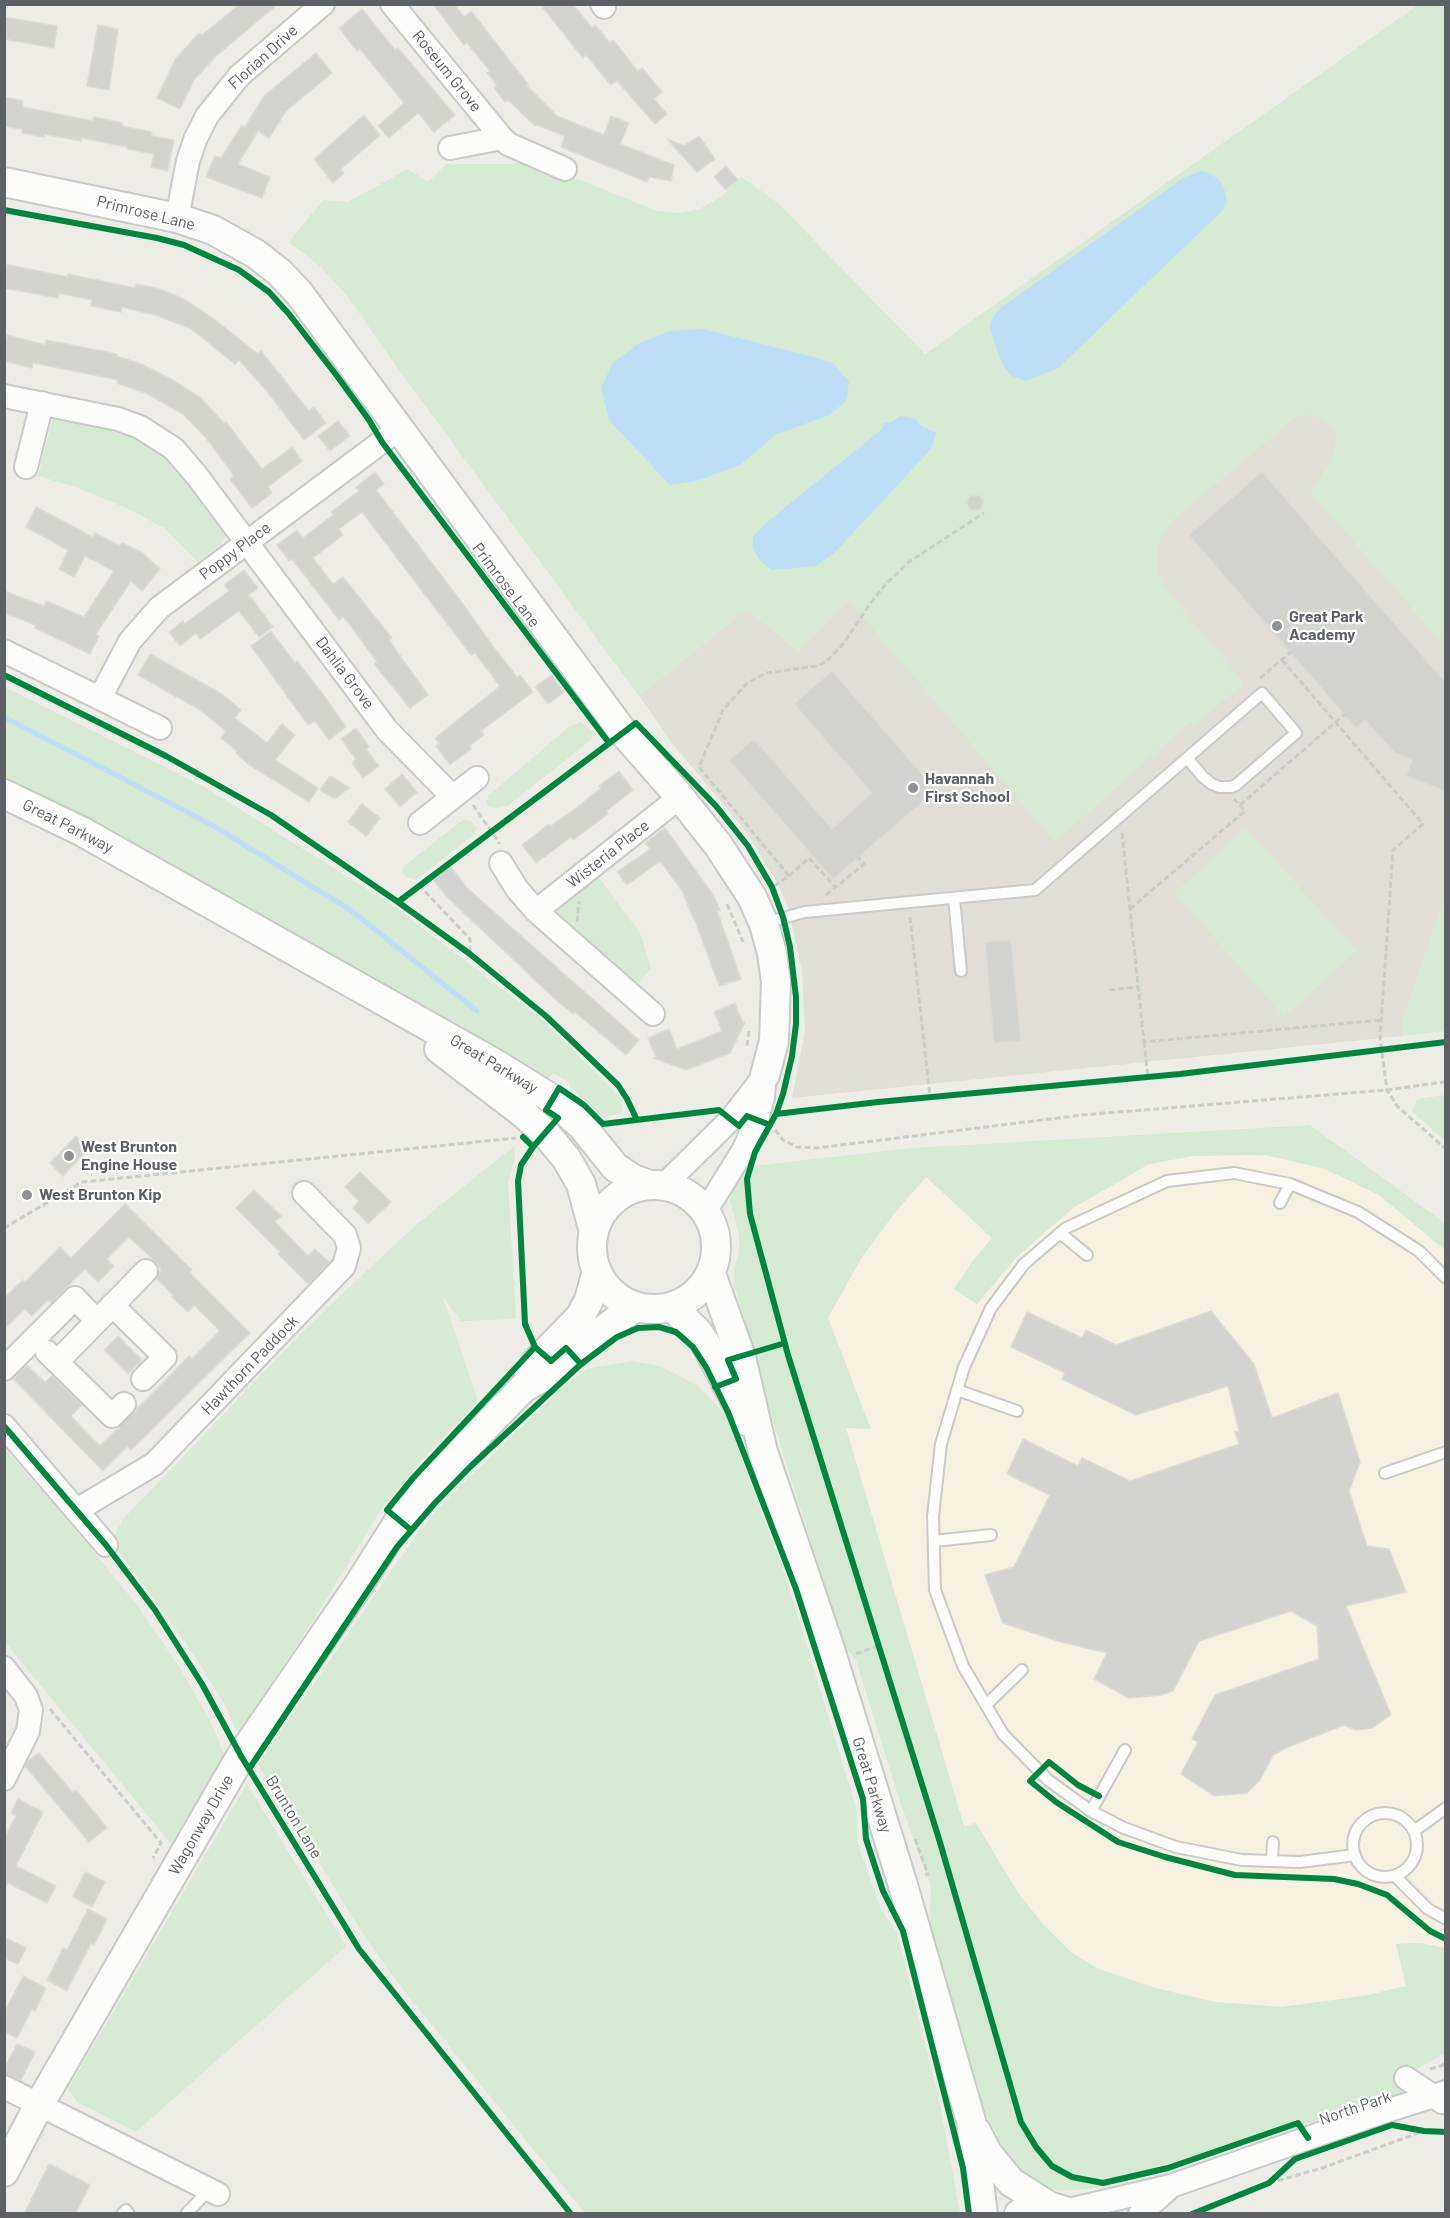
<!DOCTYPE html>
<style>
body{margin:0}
#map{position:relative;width:1450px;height:2218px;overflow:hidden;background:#edece7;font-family:Barlow,sans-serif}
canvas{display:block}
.frame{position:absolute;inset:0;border:6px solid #5d6165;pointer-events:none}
</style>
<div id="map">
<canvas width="1450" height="2218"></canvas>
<div class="frame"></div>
</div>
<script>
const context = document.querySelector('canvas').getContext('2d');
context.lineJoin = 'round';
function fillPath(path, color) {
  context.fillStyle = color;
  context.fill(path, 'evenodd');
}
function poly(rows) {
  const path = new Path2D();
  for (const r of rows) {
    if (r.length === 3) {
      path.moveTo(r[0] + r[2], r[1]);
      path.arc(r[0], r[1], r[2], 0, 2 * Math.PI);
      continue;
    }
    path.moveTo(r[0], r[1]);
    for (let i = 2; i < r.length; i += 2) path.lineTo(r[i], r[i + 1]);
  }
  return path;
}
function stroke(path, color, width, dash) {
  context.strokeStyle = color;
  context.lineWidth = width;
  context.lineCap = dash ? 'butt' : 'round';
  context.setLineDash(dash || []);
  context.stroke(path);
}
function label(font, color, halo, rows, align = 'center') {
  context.font = font + ' Barlow,sans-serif';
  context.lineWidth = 4.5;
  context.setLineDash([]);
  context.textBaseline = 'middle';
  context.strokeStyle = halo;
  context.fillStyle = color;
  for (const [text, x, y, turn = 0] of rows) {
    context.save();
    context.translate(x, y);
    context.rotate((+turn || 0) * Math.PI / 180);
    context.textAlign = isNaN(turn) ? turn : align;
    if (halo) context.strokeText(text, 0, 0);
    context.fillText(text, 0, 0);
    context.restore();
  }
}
fillPath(poly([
 [1310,1125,1445,1223,1445,2051,1397,2053,1049,1965,964,1826,845,1428,808,1232,959,1145]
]), '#f6f1e1');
fillPath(poly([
 [1246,195,1445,529,1445,899,1402,1022,1402,1036,792,1098,805,1031,802,970,788,907,776,880,744,829,675,747,639,696,747,609,798,651]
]), '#e0ded7');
fillPath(poly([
 [1418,5,1445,5,1445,640,1436,636,1310,492,1334,456,1336,436,1330,425,1320,418,1307,415,1296,417,1173,520,1160,539,1157,553,1157,570,1164,587,1244,683,1194,726,1191,722,1055,842,848,600,798,651,747,609,639,696,404,377,348,297,320,266,289,242,323,200,348,202,408,169,428,182,446,164,509,164,531,160,657,211,680,213,700,209,722,196,741,177,778,203,925,354],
 [53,417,94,424,130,435,162,454,194,488,227,534,221,544,198,562,164,528,131,510,76,487,38,476],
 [5,687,203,786,392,905,544,1021,612,1089,621,1100,623,1107,621,1113,604,1118,569,1086,570,1083,553,1073,545,1083,39,795,5,780],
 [581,722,592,731,592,739,509,805,497,808,489,807,486,803,489,795,568,728],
 [463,820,471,821,476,828,474,834,416,880,405,876,402,871,405,865],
 [1246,828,1357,951,1284,1017,1174,893],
 [592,876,599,878,640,933,651,968,635,987,552,918,555,906],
 [1445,899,1445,1031,1402,1036,1402,1022],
 [1445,1095,1446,1095,1445,1140,1412,1112,1417,1099],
 [1310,1125,1445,1223,1445,1250,1379,1195,1325,1169,1265,1155,1194,1156,1149,1164,1073,1208,1017,1257,977,1304,954,1289,972,1262,992,1238,926,1177,894,1214,862,1257,828,1318,871,1429,846,1428,964,1826,976,1823,1018,1893,1043,1924,1072,1953,1099,1969,1156,1988,1215,2002,1281,2007,1363,1996,1406,1986,1396,1944,1421,1943,1445,1948,1445,2053,1401,2078,1405,2091,1159,2173,1098,2188,1060,2191,1035,2183,1009,2160,975,2091,929,1932,931,1887,900,1802,856,1660,844,1647,767,1402,734,1284,734,1268,739,1252,739,1235,730,1200,734,1183,744,1167,912,1148],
 [514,1146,515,1158,508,1182,516,1319,461,1321,443,1297,478,1401,426,1455,381,1510,312,1622,238,1734,224,1703,188,1646,111,1541,124,1518,311,1323,417,1224],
 [631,1361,660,1366,697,1385,726,1415,788,1583,857,1811,857,1842,881,1909,897,1933,938,2094,960,2213,585,2213,402,1988,367,1940,258,1765,416,1535,449,1497,561,1389,587,1369],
 [4,1448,59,1510,137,1605,180,1668,211,1723,225,1757,173,1846,5,1642],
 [247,1784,346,1946,136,2132,77,2102,68,2089]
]), '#d6e9d3');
fillPath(poly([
 [1201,171,1210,173,1219,180,1225,191,1227,201,1222,211,1058,368,1026,381,1012,376,1004,367,998,354,990,326,992,319,999,309,1185,177],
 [703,329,810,356,834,364,849,382,846,401,829,415,775,435,740,465,696,481,670,485,609,420,601,388,612,364,638,344,669,331],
 [901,416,915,419,923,427,936,432,932,448,835,552,816,566,771,570,759,559,753,548,753,536,766,523,882,429,884,422,889,423]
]), '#bcdef6');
stroke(poly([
 [4,717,212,825,352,911,477,1011]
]), '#bcdef6', 5);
const building = poly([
 [240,4,278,4,216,56,194,80,180,109,157,98,176,58,199,33,202,35,240,4],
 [433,4,454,4,464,17,471,11,528,84,526,85,557,116,604,135,611,116,629,123,620,144,674,165,671,181,649,177,647,182,561,147,565,136,537,125,535,126,508,100,505,102,494,88,497,85,487,73,490,71,467,43,464,45,433,4],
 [540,4,573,4,592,28,595,25,610,43,613,40,638,71,642,68,662,92,654,99,667,114,655,124,617,81,611,85,586,55,583,58,540,4],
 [362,9,395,50,398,48,455,115,434,132,418,113,389,138,378,126,404,103,360,49,357,51,339,28,362,9],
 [4,17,57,26,54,48,4,39,4,17],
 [98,25,118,29,109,90,87,86,98,25],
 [316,53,332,73,286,111,269,138,258,131,238,164,270,177,262,198,206,177,215,156,221,158,242,125,245,127,264,96,316,53],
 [4,97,23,101,22,107,93,121,94,117,123,123,122,126,152,132,151,136,174,140,168,171,151,167,154,154,127,149,127,147,82,138,81,141,44,134,44,137,22,133,22,129,4,126,4,97],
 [364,115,380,135,341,169,344,173,333,183,314,159,364,115],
 [699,136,715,159,697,172,667,139,684,146,699,136],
 [726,166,738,180,726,190,714,177,726,166],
 [4,264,68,277,68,274,135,288,136,284,160,289,186,300,214,319,258,354,261,351,309,411,314,407,326,423,304,440,266,390,239,360,235,364,190,328,155,315,122,307,121,312,91,306,92,300,59,293,58,298,4,288,4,264],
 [7,335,45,345,46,340,117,354,116,356,141,364,171,379,200,397,224,423,226,422,262,469,292,447,302,461,268,487,272,493,252,508,230,479,234,476,230,470,206,438,183,414,146,393,117,383,118,380,33,363,32,368,4,361,4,345,7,335],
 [338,421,350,436,330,451,318,436,338,421],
 [375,472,384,484,376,490,460,600,492,645,517,677,520,675,533,692,481,731,484,735,469,746,471,749,450,765,436,746,439,744,435,738,500,686,475,653,471,655,362,512,339,529,343,535,313,558,333,584,343,577,392,638,389,640,428,695,410,708,374,664,377,662,348,622,343,617,339,620,292,559,289,561,277,545,297,530,303,538,333,515,331,512,359,491,356,487,375,472],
 [1262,472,1446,683,1446,791,1406,776,1412,760,1395,753,1365,720,1356,728,1189,535,1262,472],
 [971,496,980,496,984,503,980,510,971,510,967,503,971,496],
 [36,507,93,537,95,533,120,546,122,543,143,553,160,569,142,591,131,581,96,634,99,636,90,654,35,628,36,625,4,613,4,591,44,606,46,601,84,617,114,571,85,556,74,577,59,569,68,550,26,527,36,507],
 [244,570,258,588,249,595,273,627,259,637,239,611,200,639,196,633,180,646,169,632,183,621,184,624,229,591,224,585,244,570],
 [271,631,295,663,297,661,322,693,346,727,329,740,315,721,308,725,251,646,271,631],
 [150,654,222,694,241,710,235,718,267,743,282,724,295,735,275,760,318,788,309,802,248,764,236,753,237,751,221,738,226,731,200,710,138,675,150,654],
 [832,671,936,790,833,879,729,760,754,739,832,829,872,793,794,704,832,671],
 [551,675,564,692,548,704,535,687,551,675],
 [356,728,369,747,366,749,379,766,363,778,352,763,356,759,341,739,356,728],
 [619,771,633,790,606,811,608,814,588,829,573,840,571,837,536,863,522,845,549,824,551,826,576,808,601,788,599,786,619,771],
 [402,774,417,792,400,807,385,789,402,774],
 [330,776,350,788,335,799,320,790,330,776],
 [362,804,380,818,366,836,348,822,362,804],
 [665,828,714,896,720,910,717,911,741,979,719,986,695,920,694,920,682,891,661,862,659,862,627,885,617,872,650,849,645,843,665,828],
 [450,866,467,888,639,1040,626,1055,575,1012,573,1014,555,999,447,897,433,880,450,866],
 [1011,940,1021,1041,994,1043,985,942,1011,940],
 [735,1003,743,1023,745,1022,730,1053,686,1070,654,1058,656,1057,648,1038,669,1029,677,1049,722,1031,714,1012,735,1003],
 [76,1136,89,1149,63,1176,50,1163,76,1136],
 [360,1172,391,1202,368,1224,353,1208,359,1201,345,1187,360,1172],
 [254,1190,281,1216,275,1222,308,1256,315,1249,329,1262,308,1284,278,1254,280,1252,236,1208,254,1190],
 [125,1204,192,1270,189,1272,250,1333,131,1450,128,1446,103,1471,13,1379,27,1365,45,1382,52,1376,82,1405,71,1416,100,1446,189,1356,192,1359,220,1331,194,1305,188,1312,172,1297,174,1296,157,1279,161,1269,156,1262,129,1237,107,1259,114,1266,98,1282,85,1269,51,1303,48,1300,32,1316,25,1309,4,1329,4,1298,23,1280,25,1282,60,1247,71,1258,125,1204],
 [1211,1311,1254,1364,1272,1418,1338,1393,1360,1462,1349,1491,1367,1546,1389,1549,1406,1592,1346,1606,1391,1715,1372,1728,1356,1730,1344,1725,1288,1747,1273,1755,1260,1780,1247,1793,1214,1796,1181,1774,1198,1742,1192,1739,1215,1695,1319,1659,1317,1626,1291,1611,1199,1641,1173,1691,1161,1695,1129,1698,1094,1679,1107,1653,1061,1642,1003,1623,985,1575,1014,1567,1050,1495,1007,1474,1023,1439,1078,1466,1082,1458,1130,1481,1239,1444,1235,1432,1239,1431,1228,1386,1136,1415,1062,1379,1065,1373,1011,1347,1027,1312,1082,1338,1086,1330,1116,1345,1211,1311],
 [118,1336,142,1360,128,1374,104,1350,118,1336],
 [39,1753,73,1793,76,1790,107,1828,89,1842,25,1766,28,1761,39,1753],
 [18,1799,43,1812,16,1866,56,1886,47,1903,8,1883,4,1890,4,1839,16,1816,11,1813,18,1799],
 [85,1872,105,1882,92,1907,73,1897,85,1872],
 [88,1909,107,1919,94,1945,91,1943,67,1991,47,1980,63,1948,67,1950,88,1909],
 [4,1937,26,1948,18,1964,4,1958,4,1937],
 [23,1976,46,1988,35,2011,32,2009,17,2038,4,2032,4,2013,23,1976],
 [17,2044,35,2052,21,2080,4,2074,4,2069,17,2044],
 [49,2164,90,2185,75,2214,24,2214,49,2164]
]);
fillPath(building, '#d3d3d0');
stroke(building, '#dcdbd6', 1.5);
const service = poly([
 [954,898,961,971],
 [765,923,805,912,1035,890,1262,693,1296,733,1236,785,1231,787,1219,787,1212,784,1203,777,1187,758],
 [1280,1203,1290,1184],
 [1060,1233,1087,1255],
 [957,1390,1017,1411],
 [1385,1473,1446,1452],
 [934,1541,991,1535],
 [986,1705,1022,1670],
 [1091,1811,1125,1750],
 [1385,1845,32],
 [1414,1831,1446,1808],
 [1355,1855,1300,1862,1242,1860,1176,1847,1124,1828,1091,1811,1048,1780,1003,1734,986,1705,963,1666,935,1590,933,1516,941,1444,964,1367,991,1308,1024,1264,1066,1228,1167,1181,1234,1173,1290,1184,1358,1212,1419,1251,1446,1278],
 [1272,1861,1273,1842],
 [1395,1876,1428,1909,1446,1919],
 [122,2214,126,2210,129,2214],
 [186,2214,209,2190]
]);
const minor = poly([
 [392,4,502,138],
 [602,4,604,7],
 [450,148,502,138,508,144,565,169],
 [177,218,188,161,195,140,207,116,239,76,323,4],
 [4,396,118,419,140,427,174,449,197,476,387,730,453,797],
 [26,467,42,403],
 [4,651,160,728],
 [100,698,130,641,159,608,399,429],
 [420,823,477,778],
 [501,863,517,889,536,911,653,1014],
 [536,911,680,797],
 [663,1186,731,1119,765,1075],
 [705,1212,744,1149,757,1120,763,1097,765,1075],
 [112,1305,165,1357,143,1379],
 [47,1352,112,1416,124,1404],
 [57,1362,146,1271],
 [4,1369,75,1298,97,1321],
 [4,1426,106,1545],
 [77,1510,154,1464,344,1266,349,1248,345,1235,304,1193],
 [4,1668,26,1696,31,1710,28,1731,4,1779],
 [1406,2078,1442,2102],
 [4,2087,218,2194],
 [1069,2210,1171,2186,1377,2114,1446,2092],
 [1140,2214,1168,2189]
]);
const tertiary = poly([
 [4,182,177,218,213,230,256,254,279,272,299,293,623,732,680,797,718,845,752,897,764,924,772,953,776,982,774,1041,765,1075],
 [4,794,81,831,494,1063,552,1099,582,1126,615,1167,633,1179,650,1185],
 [439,1049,524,1114,546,1134,566,1158,581,1184,594,1232],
 [654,1247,62],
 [711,1274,741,1357,763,1452,829,1646,902,1882,971,2121,983,2214],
 [672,1307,697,1331,706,1344,746,1421],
 [529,1376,536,1362,580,1317,589,1300,597,1271],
 [976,2131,988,2154,1011,2182,1049,2206],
 [4,2172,39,2105,241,1756,358,1586,399,1521,425,1489,523,1388,550,1373,620,1317,635,1308],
 [1019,2214,1031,2208,1049,2206,1074,2214]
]);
stroke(service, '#c9cac9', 14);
stroke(minor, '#c9cac9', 26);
stroke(tertiary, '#c9cac9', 32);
stroke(poly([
 [1282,660,1423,824,1393,850,1380,1038,1387,1090,1397,1106,1446,1149],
 [1260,678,1291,652],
 [473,805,500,844],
 [1240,805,1345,714],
 [1122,833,1144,1042,1381,1020],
 [789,876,699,767,723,710,746,684,766,673,817,666,827,661,844,643,869,605,886,584,909,562,984,513],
 [419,885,470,939,470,954],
 [774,886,789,876,809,858,836,888],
 [826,895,864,864,858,857],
 [727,904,743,942],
 [1130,909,1245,811,1234,799],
 [910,917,930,1097],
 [577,922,579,901],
 [1109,990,1138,987],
 [1144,1042,1148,1077],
 [747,1046,749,1031],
 [775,1130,783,1140,797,1147,817,1148,1082,1115,1387,1090,1444,1082,1446,1079],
 [4,1228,82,1182,516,1138],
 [856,1654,877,1646],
 [50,1709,161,1843,153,1858],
 [915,1839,928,1874,925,1875],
 [1430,2069,1446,2064],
 [1269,2183,1322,2168,1424,2131]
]), '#c9ceca', 3, [6, 3]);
stroke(service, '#fcfcfb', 10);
stroke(minor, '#fcfcfb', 22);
stroke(tertiary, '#fcfcfb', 28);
stroke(poly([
 [4,210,157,238,184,245,239,270,269,292,289,314,337,376,369,420,382,442,609,743],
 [4,675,166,756,271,815,398,902,470,954,547,1017,618,1085,627,1099,637,1120],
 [398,902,636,723,716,806,748,846,772,887,783,917,790,947,796,997,796,1024,792,1056,783,1094,776,1114,755,1152,747,1179,750,1214,788,1355,939,1839,1021,2122,1036,2147,1052,2166,1072,2177,1103,2183,1168,2168,1298,2123,1308,2138],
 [776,1114,878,1102,1180,1074,1446,1042],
 [523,1137,533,1147,558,1118,546,1110,559,1088,584,1105,603,1124,719,1110,739,1126,747,1116,770,1125],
 [533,1147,521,1165,518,1181,525,1324,535,1347,551,1361,566,1348,581,1364],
 [715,1387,736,1379,728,1360,785,1343],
 [4,1426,106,1545,155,1610,202,1684,241,1756,359,1949,571,2214],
 [411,1530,387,1510,413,1478,535,1347],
 [249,1769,397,1547,435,1503,470,1467,581,1364,617,1337,638,1328,659,1327,676,1332,693,1347,706,1367,728,1412,796,1589,863,1799,866,1839,883,1891,903,1931,963,2168,969,2214],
 [1099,1796,1078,1785,1049,1762,1030,1781,1056,1802,1118,1842,1165,1857,1235,1875,1334,1879,1358,1884,1387,1895,1430,1931,1446,1939],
 [1192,2214,1269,2183,1295,2159,1392,2125,1424,2131,1446,2132]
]), '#00873e', 6);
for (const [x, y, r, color] of [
 [1277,626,6,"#8f9292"],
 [913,788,6,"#8f9292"],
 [69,1156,6,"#8f9292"],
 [27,1195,6,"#8f9292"]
]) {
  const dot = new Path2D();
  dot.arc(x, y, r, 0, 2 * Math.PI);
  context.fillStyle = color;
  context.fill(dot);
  stroke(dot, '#fff', 2);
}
label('16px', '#5d6165', '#fff', [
 ["Florian Drive",263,57,-42],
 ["Roseum Grove",447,71,51],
 ["Primrose Lane",146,213,14],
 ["Poppy Place",235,551,-37],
 ["Primrose Lane",506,585,53],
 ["Dahlia Grove",345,673,53],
 ["Great Parkway",68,826,27],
 ["Wisteria Place",608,854,-38],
 ["Great Parkway",494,1064,31],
 ["Hawthorn Paddock",250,1365,-46],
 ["Great Parkway",872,1785,73],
 ["Brunton Lane",294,1817,59],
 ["Wagonway Drive",201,1825,-60],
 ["North Park",1355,2108,-19]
]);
label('bold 16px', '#5d6165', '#fff', [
 ["Great Park",1289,617],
 ["Academy",1289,635],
 ["Havannah",925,779],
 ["First School",925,797],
 ["West Brunton",81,1147],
 ["Engine House",81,1165],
 ["West Brunton Kip",39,1195]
], 'left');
</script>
